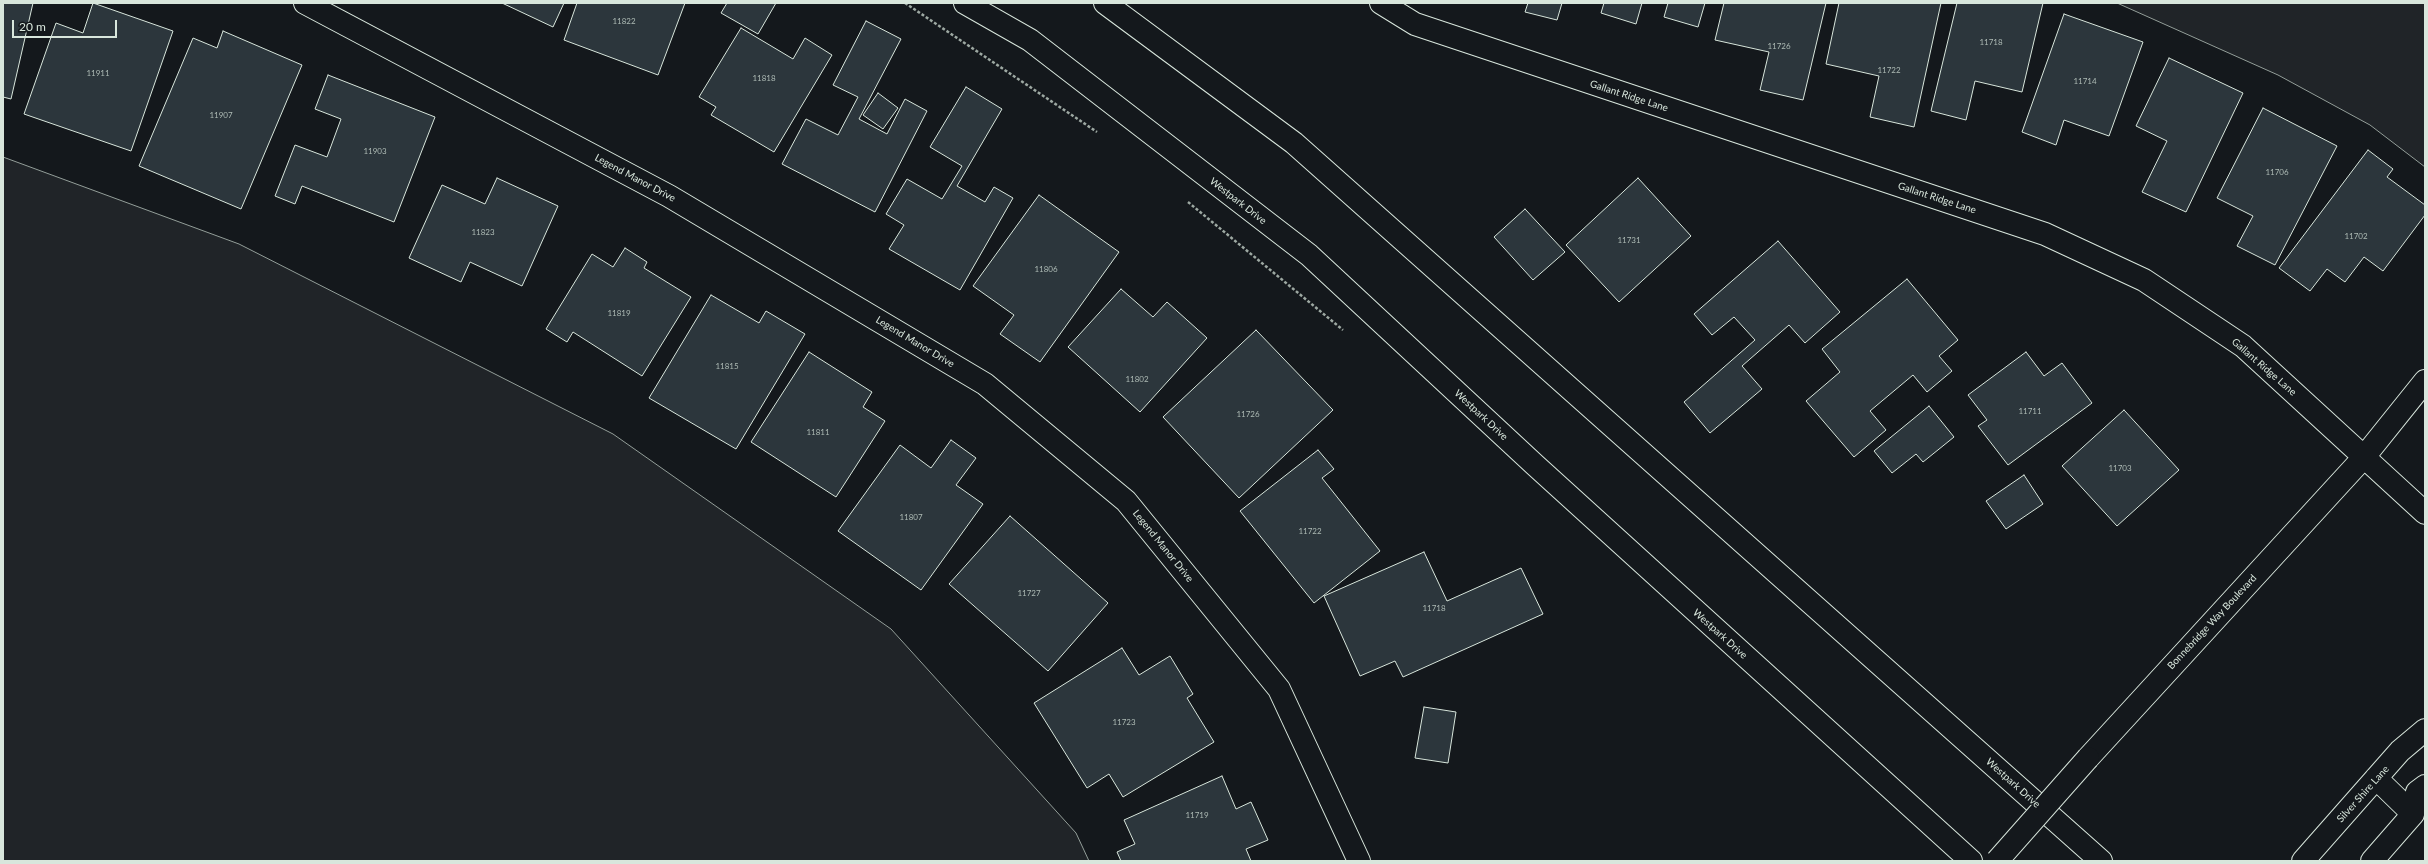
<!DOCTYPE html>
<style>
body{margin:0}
#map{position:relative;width:2428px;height:864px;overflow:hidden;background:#14181c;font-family:Lato,sans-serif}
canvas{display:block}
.frame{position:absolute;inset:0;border:4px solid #d8e6dc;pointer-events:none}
.scale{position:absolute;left:12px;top:20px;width:105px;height:18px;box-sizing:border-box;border:2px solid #d8e6dc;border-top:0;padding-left:5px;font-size:12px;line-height:14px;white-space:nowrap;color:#d8e6dc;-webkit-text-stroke:3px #14181c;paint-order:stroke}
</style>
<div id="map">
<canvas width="2428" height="864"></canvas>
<div class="frame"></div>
<div class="scale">20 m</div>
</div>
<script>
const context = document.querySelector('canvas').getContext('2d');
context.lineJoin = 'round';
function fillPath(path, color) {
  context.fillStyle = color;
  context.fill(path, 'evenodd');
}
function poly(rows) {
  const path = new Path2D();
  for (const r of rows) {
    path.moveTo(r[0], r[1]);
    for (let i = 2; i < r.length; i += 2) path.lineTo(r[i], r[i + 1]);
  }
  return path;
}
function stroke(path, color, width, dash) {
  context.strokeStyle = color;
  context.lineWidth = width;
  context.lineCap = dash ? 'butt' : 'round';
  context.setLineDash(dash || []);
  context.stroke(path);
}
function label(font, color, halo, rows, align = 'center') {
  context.font = font + ' Lato,sans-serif';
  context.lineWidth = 3;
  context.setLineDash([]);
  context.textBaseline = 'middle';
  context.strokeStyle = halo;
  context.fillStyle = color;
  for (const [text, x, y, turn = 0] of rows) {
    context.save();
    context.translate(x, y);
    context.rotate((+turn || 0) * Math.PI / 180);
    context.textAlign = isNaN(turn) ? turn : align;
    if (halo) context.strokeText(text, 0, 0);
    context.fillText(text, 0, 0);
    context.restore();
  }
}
const green = poly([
 [2117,3,2425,3,2425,167,2370,125,2278,75,2117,3],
 [3,157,239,244,613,434,891,629,1076,833,1089,861,3,861,3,157]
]);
fillPath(green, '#202428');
stroke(green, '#939e99', 1);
const building = poly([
 [3,3,33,3,11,99,3,97,3,3],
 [93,3,173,31,131,151,24,114,56,23,83,33,93,3],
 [502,3,564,3,553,27,502,3],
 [577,3,685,3,658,75,564,40,577,3],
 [727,3,776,3,758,34,721,13,727,3],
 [1528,3,1562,3,1557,20,1525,12,1528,3],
 [1604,3,1642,3,1636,24,1601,13,1604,3],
 [1666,3,1705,3,1698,27,1664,17,1668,3,1666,3],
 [1724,3,1826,3,1803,100,1760,90,1769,52,1715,40,1724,3],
 [1839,3,1941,3,1914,127,1870,117,1879,76,1826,64,1839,3],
 [1957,3,2043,3,2022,92,1975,81,1966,120,1931,111,1957,3],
 [2064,14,2143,42,2109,136,2064,120,2056,145,2022,132,2064,14],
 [866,21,901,39,859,119,887,134,905,99,927,111,875,212,782,164,806,119,838,135,858,97,833,85,866,21],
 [741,28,793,59,805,38,832,55,774,152,711,115,716,107,699,97,741,28],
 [223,31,302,65,241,209,139,166,193,38,217,48,223,31],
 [2169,58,2243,93,2186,212,2142,192,2167,141,2136,126,2169,58],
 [328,75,435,117,394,222,302,186,295,204,275,196,295,145,327,157,341,119,315,109,328,75],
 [966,87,1002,109,957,186,985,202,994,187,1013,198,960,290,889,249,904,225,886,214,907,179,942,199,962,166,930,147,966,87],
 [878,93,898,108,883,129,863,115,878,93],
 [2263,108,2337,146,2275,265,2237,246,2253,216,2217,198,2263,108],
 [2368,150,2393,169,2387,177,2425,205,2425,215,2383,271,2364,257,2345,282,2327,269,2310,291,2279,268,2368,150],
 [497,178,558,206,522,286,470,262,461,282,409,258,442,185,485,204,497,178],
 [1638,178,1691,236,1619,302,1566,245,1638,178],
 [1039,195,1119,252,1040,362,1000,334,1014,315,973,286,1039,195],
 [1525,209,1565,252,1533,280,1494,237,1525,209],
 [1778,241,1840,312,1805,343,1789,325,1742,366,1762,389,1710,433,1684,402,1755,340,1734,317,1712,335,1694,314,1778,241],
 [625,248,647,262,644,268,691,297,642,376,573,332,567,342,546,329,592,254,613,267,625,248],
 [1907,279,1958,340,1939,356,1952,371,1927,392,1913,375,1870,411,1886,430,1854,457,1806,401,1840,372,1822,349,1907,279],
 [1121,289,1153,317,1167,302,1207,338,1140,412,1068,347,1121,289],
 [711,295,759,323,766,311,805,334,736,449,649,398,711,295],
 [1256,330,1333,410,1239,498,1163,417,1256,330],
 [809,352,872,392,863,407,885,421,836,497,751,442,809,352],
 [2026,352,2044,376,2062,363,2092,403,2008,465,1978,426,1987,420,1968,395,2026,352],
 [1929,406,1954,437,1923,462,1916,454,1892,473,1874,451,1929,406],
 [2124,410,2179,470,2117,526,2062,466,2124,410],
 [951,440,976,458,956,485,983,504,921,590,838,531,900,445,931,468,951,440],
 [1318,450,1334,469,1322,478,1380,551,1314,603,1240,511,1318,450],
 [2024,475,2043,504,2006,529,1986,501,2024,475],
 [1010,516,1108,603,1048,671,949,584,1010,516],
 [1424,552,1447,601,1521,568,1543,614,1403,677,1395,661,1360,676,1324,596,1424,552],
 [1122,648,1139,675,1170,656,1193,694,1187,698,1214,742,1123,797,1109,774,1087,788,1034,703,1122,648],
 [1424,707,1456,712,1448,763,1415,758,1424,707],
 [1222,776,1236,809,1251,802,1268,840,1246,849,1251,861,1121,861,1117,852,1135,844,1124,820,1222,776]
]);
fillPath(building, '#2c363c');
stroke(building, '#d8e6dc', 1);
const minor = poly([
 [305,3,669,196,985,384,1126,501,1279,689,1359,861],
 [1381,3,1415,24,2045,234,2144,280,2243,346,2425,513],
 [2088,758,2364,457,2425,381],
 [2376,778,2413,814],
 [2303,861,2400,751,2425,730],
 [2372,861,2413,814,2417,792,2425,786]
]);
const major = poly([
 [965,3,1030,40,1309,255,1535,465,1971,861],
 [1105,3,1294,143,2101,861]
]);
stroke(minor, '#d8e6dc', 24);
stroke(major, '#d8e6dc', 24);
stroke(poly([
 [905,3,1097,132],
 [1188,202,1343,330]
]), '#9da8a2', 2.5, [3, 2]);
stroke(minor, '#14181c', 22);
stroke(major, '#14181c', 22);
const minorBridge = poly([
 [1997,861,2088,758]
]);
stroke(minorBridge, '#d8e6dc', 24, []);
stroke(minorBridge, '#14181c', 22);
label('8px', '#adbab4', null, [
 ["11822",624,21],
 ["11718",1991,42],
 ["11726",1779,46],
 ["11722",1889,70],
 ["11911",98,73],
 ["11818",764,78],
 ["11714",2085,81],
 ["11907",221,115],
 ["11903",375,151],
 ["11706",2277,172],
 ["11823",483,232],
 ["11702",2356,236],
 ["11731",1629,240],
 ["11806",1046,269],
 ["11819",619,313],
 ["11815",727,366],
 ["11802",1137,379],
 ["11711",2030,411],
 ["11726",1248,414],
 ["11811",818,432],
 ["11703",2120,468],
 ["11807",911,517],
 ["11722",1310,531],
 ["11727",1029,593],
 ["11718",1434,608],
 ["11723",1124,722],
 ["11719",1197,815]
]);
label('10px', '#d8e6dc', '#14181c', [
 ["Gallant Ridge Lane",1629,96,18],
 ["Legend Manor Drive",635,178,28],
 ["Gallant Ridge Lane",1937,198,18],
 ["Westpark Drive",1238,201,38],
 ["Legend Manor Drive",915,342,31],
 ["Gallant Ridge Lane",2264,367,41],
 ["Westpark Drive",1481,415,43],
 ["Legend Manor Drive",1163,546,51],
 ["Bonnebridge Way Boulevard",2212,622,-47],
 ["Westpark Drive",1720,634,42],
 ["Westpark Drive",2013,783,42],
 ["Silver Shire Lane",2363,794,-48]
]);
</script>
